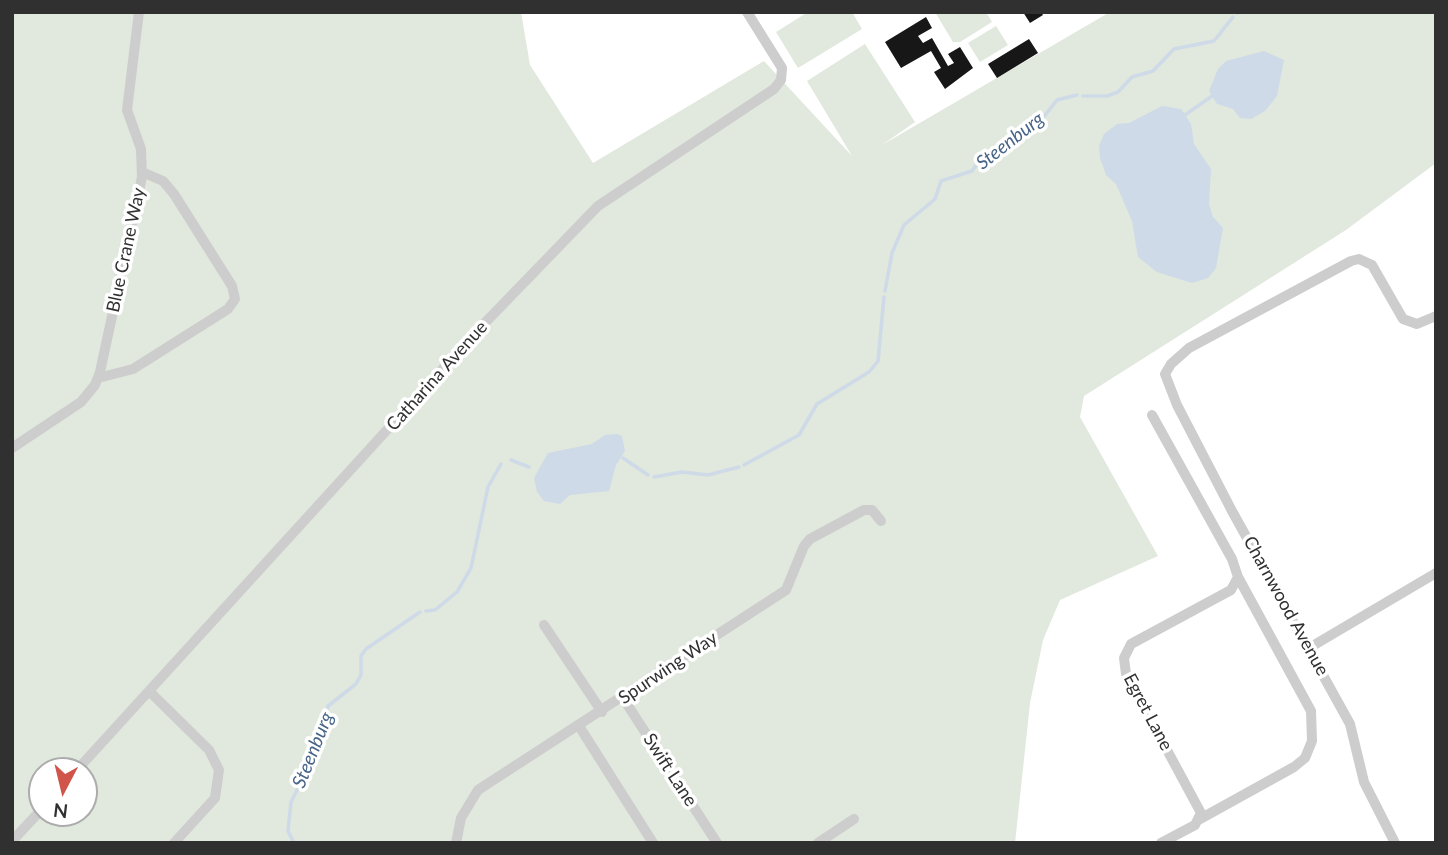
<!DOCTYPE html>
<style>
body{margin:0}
#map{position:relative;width:1448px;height:855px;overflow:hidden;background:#fff;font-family:Lato,sans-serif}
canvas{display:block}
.frame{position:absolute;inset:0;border:14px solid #303030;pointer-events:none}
.north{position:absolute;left:28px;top:757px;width:70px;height:70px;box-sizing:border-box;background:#fff;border:2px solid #acacac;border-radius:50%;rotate:187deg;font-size:19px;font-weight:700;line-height:28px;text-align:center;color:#303030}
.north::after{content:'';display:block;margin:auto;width:24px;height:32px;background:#d05449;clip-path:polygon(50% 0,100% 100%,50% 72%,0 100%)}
</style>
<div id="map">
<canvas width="1448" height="855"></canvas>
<div class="frame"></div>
<div class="north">N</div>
</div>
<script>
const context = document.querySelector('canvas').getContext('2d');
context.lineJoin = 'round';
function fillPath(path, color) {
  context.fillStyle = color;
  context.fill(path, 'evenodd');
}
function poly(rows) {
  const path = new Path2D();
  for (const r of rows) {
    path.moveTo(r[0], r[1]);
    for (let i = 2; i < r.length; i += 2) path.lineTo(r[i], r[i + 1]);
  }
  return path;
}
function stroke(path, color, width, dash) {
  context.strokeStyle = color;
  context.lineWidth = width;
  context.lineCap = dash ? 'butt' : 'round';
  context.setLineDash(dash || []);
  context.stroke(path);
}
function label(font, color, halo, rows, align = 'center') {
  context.font = font + ' Lato,sans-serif';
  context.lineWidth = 7;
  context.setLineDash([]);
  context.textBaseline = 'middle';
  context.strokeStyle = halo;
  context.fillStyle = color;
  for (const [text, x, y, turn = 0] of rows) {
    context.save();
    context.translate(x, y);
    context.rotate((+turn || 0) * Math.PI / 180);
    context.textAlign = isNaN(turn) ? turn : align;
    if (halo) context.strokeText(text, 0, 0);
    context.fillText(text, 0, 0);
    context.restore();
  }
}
fillPath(poly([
 [12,12,521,12,530,65,593,163,764,61,852,156,807,81,865,44,915,122,882,145,1110,12,1436,12,1436,163,1346,230,1084,396,1080,417,1158,556,1060,600,1043,640,1030,703,1015,843,12,843],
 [42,771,84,771,84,813,42,813],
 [808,12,852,12,862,29,798,68,776,32],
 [935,12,986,12,992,22,960,42,953,42],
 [996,26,1008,45,980,62,968,43]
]), '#e1e8dd');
fillPath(poly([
 [1264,51,1284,60,1277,96,1265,111,1251,119,1240,118,1233,109,1217,104,1209,91,1218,69,1226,61],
 [1162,106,1181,109,1191,124,1194,144,1211,169,1209,204,1213,217,1223,228,1216,268,1208,278,1192,283,1157,272,1138,257,1132,221,1116,184,1106,175,1100,158,1099,146,1104,134,1117,124,1129,123],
 [617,434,622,436,625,451,616,465,609,491,570,495,560,504,544,501,537,492,534,478,548,453,592,444,605,435]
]), '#cedae8');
stroke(poly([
 [1237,13,1238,12],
 [1083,96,1107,96,1118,92,1132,77,1153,71,1174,49,1214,41,1233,17],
 [1185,115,1212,96],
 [885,291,892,253,904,225,935,199,941,181,972,171,979,161,1011,144,1025,127,1042,119,1057,100,1077,95],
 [623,458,648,475],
 [511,460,529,467],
 [744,465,799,435,817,404,869,372,878,361,884,297],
 [654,477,682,472,708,475,739,467],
 [426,611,435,610,457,592,471,568,488,487,501,464],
 [294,843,288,831,291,802,306,772,308,754,323,730,328,706,356,684,361,675,361,656,366,649,420,612]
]), '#cedae8', 3.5);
fillPath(poly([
 [1023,12,1041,12,1043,15,1030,23],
 [926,17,932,28,918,36,923,43,932,38,948,66,954,63,948,54,960,47,973,68,945,89,934,72,941,68,931,51,901,68,885,42],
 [1029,39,1038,53,997,78,988,64]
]), '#171717');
stroke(poly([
 [98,378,133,369,228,309,235,299,232,286,174,194,163,181,142,172],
 [1152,415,1232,559,1238,577,1231,590,1131,644,1124,658,1126,674,1201,813,1195,825,1161,843],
 [12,448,81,402,95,385,100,372,142,177,141,149,127,110,139,12],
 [544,625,602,712],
 [1309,648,1436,573],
 [149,691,209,750,219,770,215,798,174,843],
 [623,698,717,843],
 [579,726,653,843],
 [76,771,479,329,598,206,774,89,781,80,782,68,747,12],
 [1200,819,1294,767,1305,758,1312,741,1311,711,1238,577],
 [12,841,42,809],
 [456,843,461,818,478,790,786,590,804,546,810,539,864,510,872,510,881,521],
 [818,843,854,819],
 [1395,843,1364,782,1350,724,1232,511,1177,405,1165,374,1171,364,1189,348,1351,261,1359,259,1372,265,1403,319,1417,324,1436,316]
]), '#cdcdcd', 10);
label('18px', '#303030', '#fff', [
 ["Blue Crane Way",126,250,-78],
 ["Catharina Avenue",437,376,-48],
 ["Charnwood Avenue",1286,606,61],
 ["Spurwing Way",668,668,-34],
 ["Egret Lane",1148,712,62],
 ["Swift Lane",670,770,57]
]);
label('italic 19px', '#476588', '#fff', [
 ["Steenburg",1010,141,-38],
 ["Steenburg",313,750,-68]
]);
</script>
